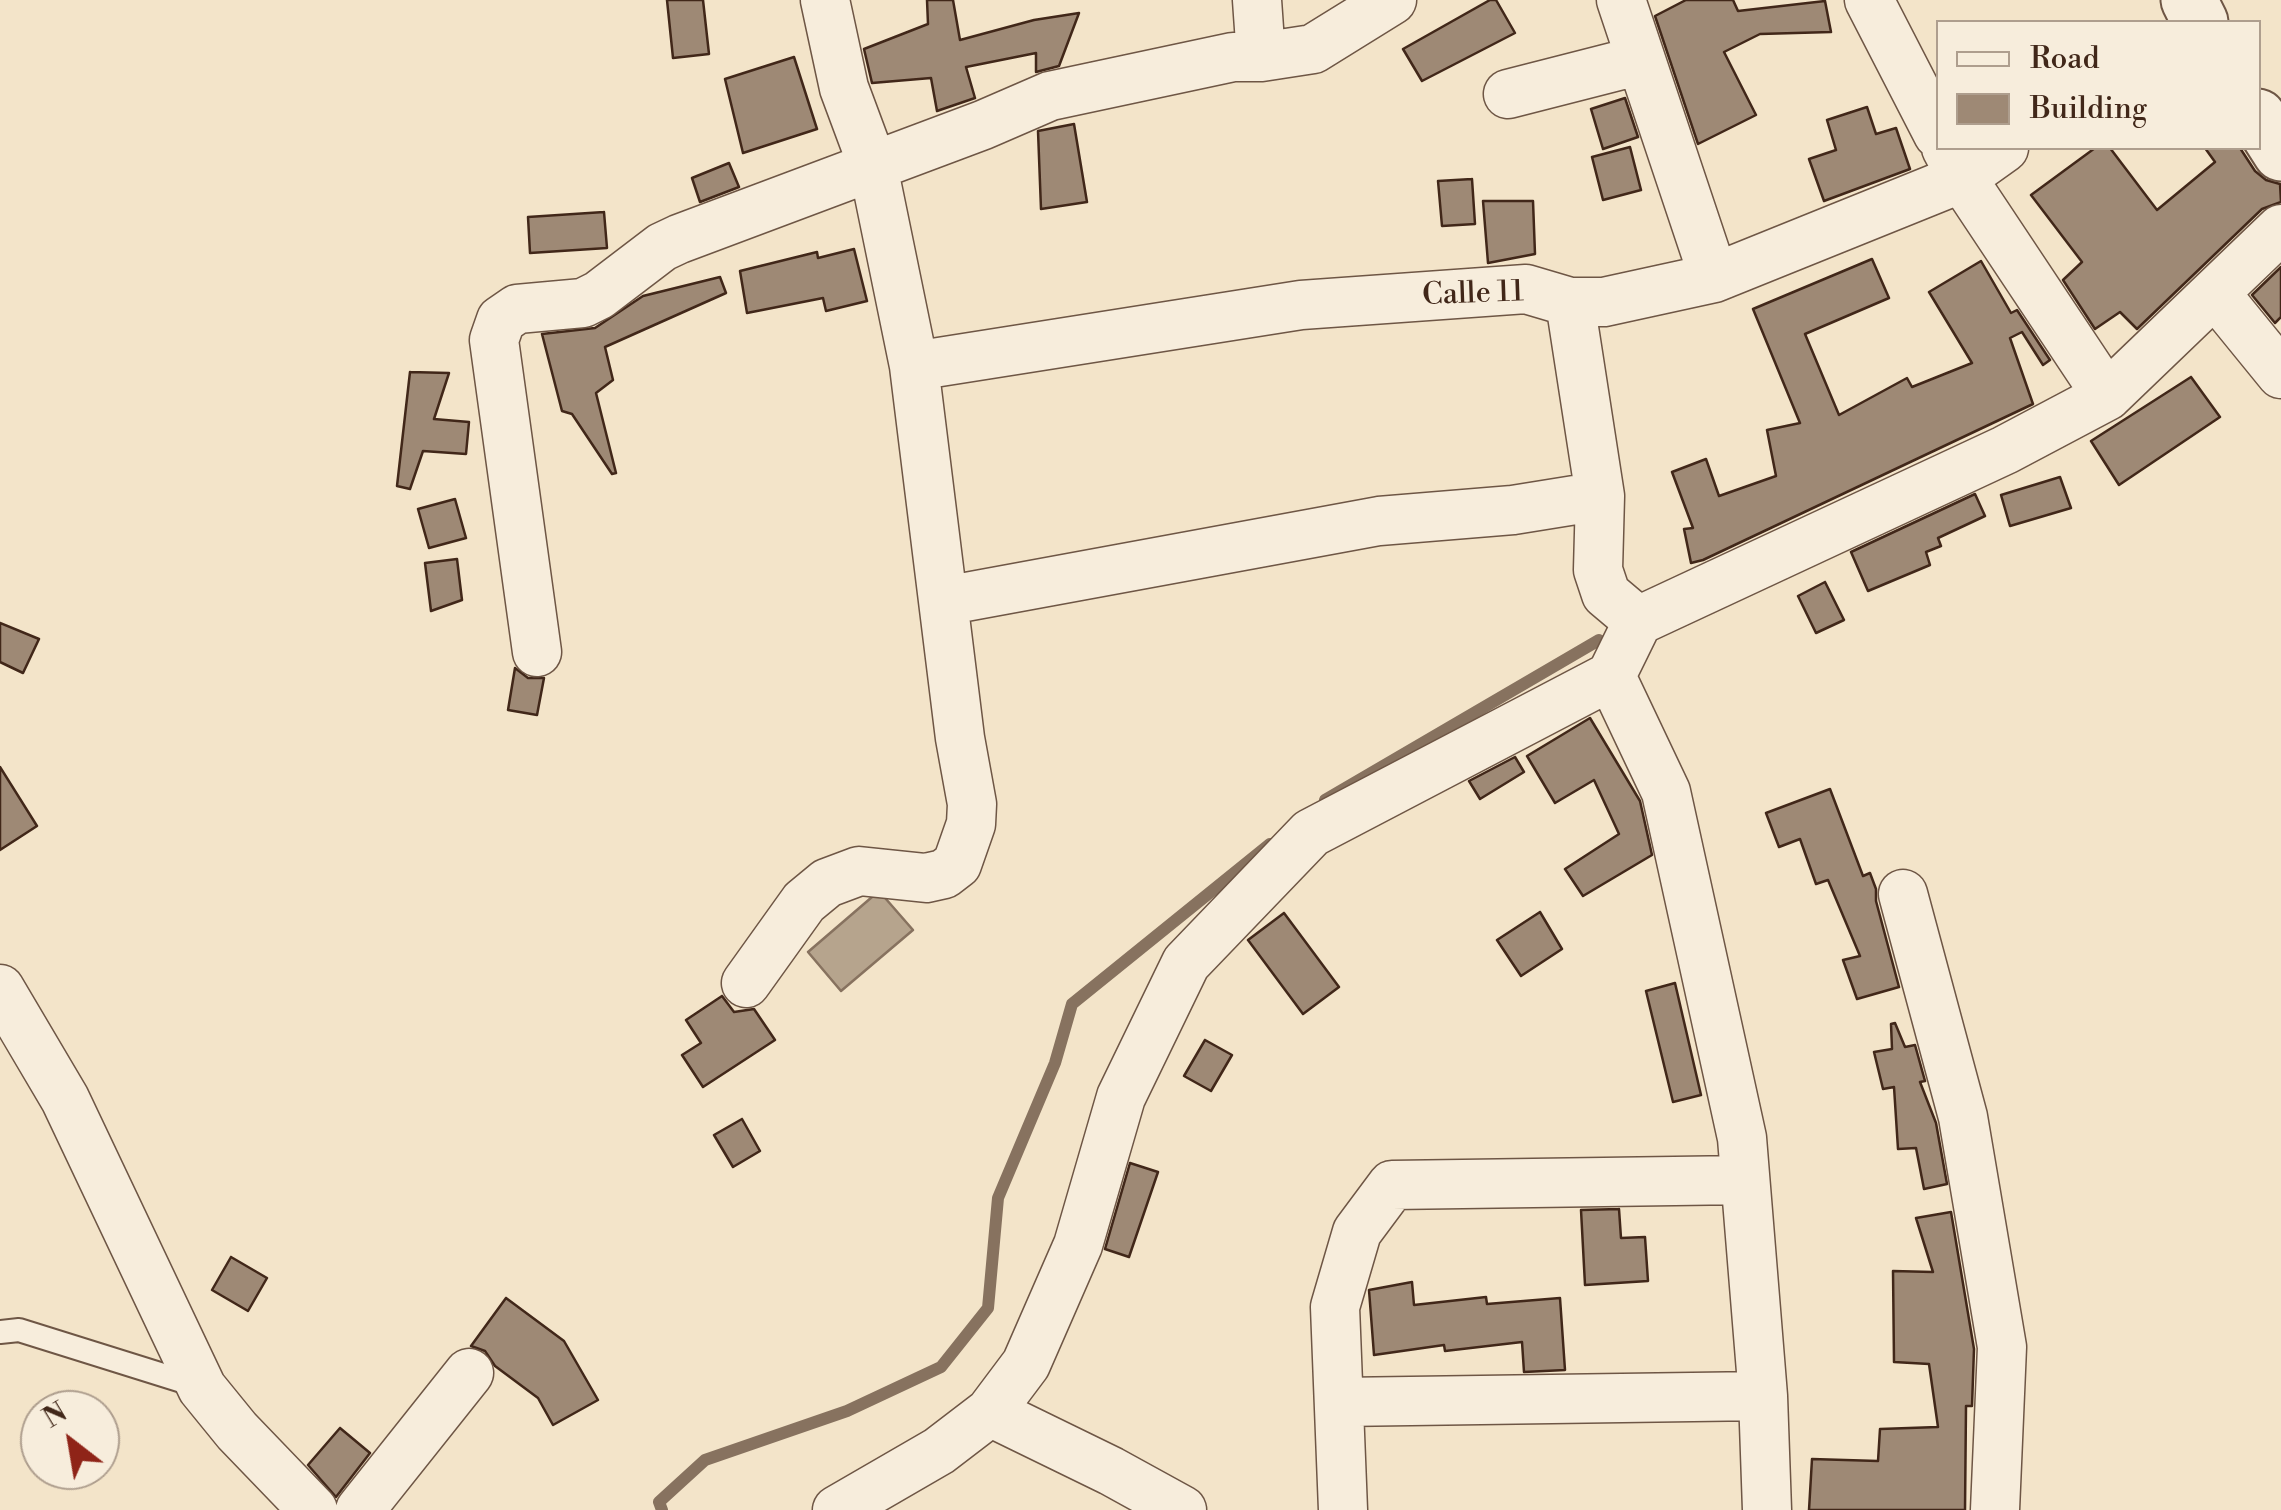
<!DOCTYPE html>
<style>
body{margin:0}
#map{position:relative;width:2281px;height:1510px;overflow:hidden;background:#f3e4c9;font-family:"Libre Bodoni",serif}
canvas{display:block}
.legend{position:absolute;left:1936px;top:20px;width:325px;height:130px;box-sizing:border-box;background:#f7eddc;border:2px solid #ae9e8e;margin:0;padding:12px 18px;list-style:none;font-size:30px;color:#412719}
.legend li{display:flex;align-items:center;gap:20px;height:50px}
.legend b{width:50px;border:2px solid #ae9e8e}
.north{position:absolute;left:20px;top:1390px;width:100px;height:100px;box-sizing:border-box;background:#f7eddc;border:2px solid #ae9e8e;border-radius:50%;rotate:329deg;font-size:28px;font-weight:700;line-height:40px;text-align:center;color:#412719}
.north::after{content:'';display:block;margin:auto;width:35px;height:45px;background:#8f2418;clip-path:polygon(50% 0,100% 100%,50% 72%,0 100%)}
</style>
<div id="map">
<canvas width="2281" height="1510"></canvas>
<ul class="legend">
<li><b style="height:12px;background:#f7eddc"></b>Road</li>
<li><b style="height:28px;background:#9e8975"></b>Building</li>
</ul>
<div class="north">N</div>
</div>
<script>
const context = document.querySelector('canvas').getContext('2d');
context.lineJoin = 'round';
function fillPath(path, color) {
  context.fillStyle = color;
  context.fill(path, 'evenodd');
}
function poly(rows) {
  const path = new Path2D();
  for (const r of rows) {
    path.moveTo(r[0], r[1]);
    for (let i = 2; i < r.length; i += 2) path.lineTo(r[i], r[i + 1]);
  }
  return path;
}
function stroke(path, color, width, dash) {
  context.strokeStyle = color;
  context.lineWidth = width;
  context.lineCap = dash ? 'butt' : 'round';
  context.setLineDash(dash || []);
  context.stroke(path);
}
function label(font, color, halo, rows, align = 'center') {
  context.font = font + ' "Libre Bodoni",serif';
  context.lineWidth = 8;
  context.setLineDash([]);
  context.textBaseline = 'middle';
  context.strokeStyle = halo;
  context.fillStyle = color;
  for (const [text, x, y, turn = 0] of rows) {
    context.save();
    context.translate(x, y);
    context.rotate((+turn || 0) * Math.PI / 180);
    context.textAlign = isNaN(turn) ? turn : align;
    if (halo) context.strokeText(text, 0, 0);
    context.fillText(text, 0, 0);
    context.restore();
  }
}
const water = poly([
 [879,891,913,930,841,991,808,952,879,891]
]);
fillPath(water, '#b6a48d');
stroke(water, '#87725f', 2.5);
stroke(poly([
 [1325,800,1599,640],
 [662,1510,659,1502,705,1460,847,1411,941,1367,988,1308,998,1198,1055,1063,1072,1004,1270,844]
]), '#87725f', 12);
const building = poly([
 [667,0,703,0,709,54,673,58,667,0],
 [927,0,953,0,960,40,1034,20,1079,13,1059,66,1036,72,1036,53,966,67,975,98,937,111,931,78,872,83,864,49,928,24,927,0],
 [1490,0,1496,0,1515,33,1422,81,1403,49,1490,0],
 [1686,0,1733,0,1738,11,1825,1,1831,32,1760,34,1724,52,1756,115,1698,144,1655,16,1686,0],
 [794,57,817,129,743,153,725,79,794,57],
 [1625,98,1638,137,1603,149,1591,109,1625,98],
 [1867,107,1876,134,1896,128,1910,169,1824,201,1809,159,1836,150,1827,120,1867,107],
 [1074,124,1087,202,1041,209,1038,131,1074,124],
 [1630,147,1641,190,1603,200,1592,157,1630,147],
 [2095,148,2110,148,2157,210,2215,162,2205,148,2240,148,2255,171,2266,180,2280,184,2281,202,2262,209,2137,329,2120,312,2095,329,2063,280,2082,262,2031,195,2095,148],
 [729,163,739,187,700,202,692,178,729,163],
 [1472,179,1475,224,1442,226,1438,181,1472,179],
 [1483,201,1533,201,1535,254,1488,263,1483,201],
 [604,212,607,248,530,253,528,217,604,212],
 [854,249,867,301,826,311,823,298,747,313,740,271,817,252,818,258,854,249],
 [1872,259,1889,298,1805,334,1839,415,1907,378,1912,387,1972,363,1929,292,1981,261,2011,313,2017,310,2050,360,2043,365,2022,332,2010,338,2033,404,1703,560,1691,563,1684,529,1693,528,1672,472,1706,459,1719,496,1776,476,1767,430,1800,423,1753,309,1872,259],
 [2281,267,2281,317,2275,323,2252,295,2281,267],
 [720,277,726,293,605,347,613,380,596,393,616,473,612,474,572,414,562,411,542,334,595,328,643,296,720,277],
 [410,372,449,373,434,419,469,422,466,454,423,451,410,489,397,486,410,372],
 [2191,377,2220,417,2119,485,2091,441,2191,377],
 [2060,477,2071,508,2010,526,2001,495,2060,477],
 [1975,494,1985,516,1938,538,1941,546,1926,552,1930,565,1868,591,1851,552,1975,494],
 [455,499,466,538,429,548,418,509,455,499],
 [457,559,462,600,431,611,425,563,457,559],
 [1825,582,1844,620,1816,633,1798,596,1825,582],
 [0,623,39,639,23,673,0,662,0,623],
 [515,668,528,678,544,678,537,715,508,710,515,668],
 [1590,718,1640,801,1652,855,1583,896,1565,869,1619,834,1594,780,1555,803,1527,756,1590,718],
 [1515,757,1524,772,1480,799,1469,781,1515,757],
 [0,767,37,826,0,850,0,767],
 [1830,789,1863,876,1870,873,1876,889,1876,901,1899,987,1857,999,1843,960,1860,956,1828,880,1816,884,1800,839,1779,847,1766,813,1830,789],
 [1540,912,1562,949,1521,976,1497,940,1540,912],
 [1284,913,1339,987,1303,1014,1248,940,1284,913],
 [1675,983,1701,1095,1673,1102,1646,991,1675,983],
 [722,996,734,1012,754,1009,775,1040,703,1087,682,1055,701,1043,686,1020,722,996],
 [1895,1023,1905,1047,1915,1045,1925,1081,1920,1082,1936,1123,1947,1184,1924,1189,1916,1148,1898,1149,1894,1087,1883,1089,1874,1052,1892,1049,1891,1024,1895,1023],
 [1205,1040,1232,1055,1211,1091,1184,1076,1205,1040],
 [742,1119,760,1151,733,1167,714,1135,742,1119],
 [1130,1163,1158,1172,1129,1257,1105,1249,1130,1163],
 [1619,1209,1621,1238,1645,1237,1648,1281,1585,1285,1581,1210,1619,1209],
 [1951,1212,1974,1349,1972,1406,1966,1406,1965,1510,1809,1510,1812,1459,1878,1461,1880,1429,1938,1427,1929,1364,1894,1362,1893,1271,1933,1272,1916,1218,1951,1212],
 [231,1257,267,1278,248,1311,212,1290,231,1257],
 [1412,1282,1414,1305,1486,1297,1487,1304,1560,1298,1565,1370,1524,1372,1522,1342,1445,1351,1444,1345,1374,1355,1369,1290,1412,1282],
 [506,1298,564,1341,598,1400,553,1425,538,1398,495,1366,485,1351,471,1346,506,1298],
 [340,1428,370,1453,336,1497,308,1465,340,1428]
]);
fillPath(building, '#9e8975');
stroke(building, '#412719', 2.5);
const service = poly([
 [0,1332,19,1330,198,1386]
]);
const minor = poly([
 [1257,0,1261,57],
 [1621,0,1714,278],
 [1869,0,1938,134],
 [1508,94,1641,60],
 [1946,148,1962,178,2107,396],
 [2215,293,2281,374],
 [1570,302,1600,496,1598,570,1606,594,1638,621],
 [914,366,1301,305,1526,289,1570,302,1604,302,1714,278,1962,178,2004,148],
 [944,601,1379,521,1513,510,1600,496],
 [537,652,494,340,501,320,517,309,583,303,599,295,662,247,679,239,983,125,1050,96,1233,57,1261,57,1313,49,1392,0],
 [1611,676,1666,792,1742,1138,1763,1396,1767,1510],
 [1903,894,1963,1117,2002,1347,1995,1510],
 [746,983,804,902,827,883,859,871,926,878,944,874,957,864,971,824,972,804,960,738,914,366,873,166,844,88,825,0],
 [0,989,65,1099,202,1388,237,1431,313,1510],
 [1340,1402,1763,1396],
 [990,1412,1111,1471,1182,1510],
 [360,1510,469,1373],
 [837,1510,939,1451,990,1412,1026,1364,1078,1245,1121,1097,1186,963,1311,833,1611,676,1638,621,2005,450,2107,396,2281,229],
 [1343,1510,1335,1307,1357,1232,1392,1185,1745,1180]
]);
const tertiary = poly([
 [2189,0,2200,22],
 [2258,117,2281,153]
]);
stroke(service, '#6e5645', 26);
stroke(minor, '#6e5645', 51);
stroke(tertiary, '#6e5645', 59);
stroke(service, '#f7eddc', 22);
stroke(minor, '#f7eddc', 48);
stroke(tertiary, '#f7eddc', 55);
label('30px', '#412719', '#f7eddc', [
 ["Calle 11",1473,295,-2]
]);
</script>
